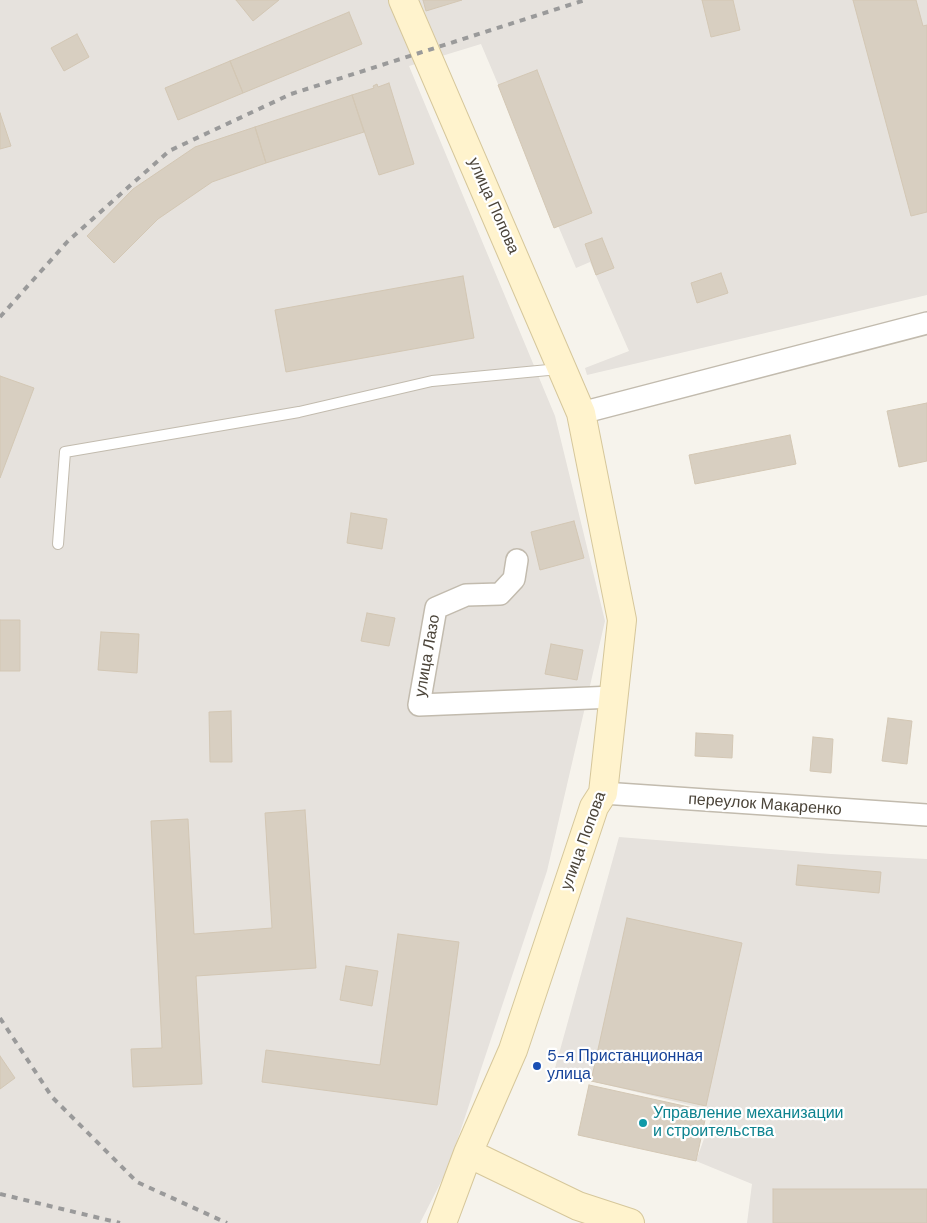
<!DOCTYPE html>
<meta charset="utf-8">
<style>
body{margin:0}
canvas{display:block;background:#f6f3ec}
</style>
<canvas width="927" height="1223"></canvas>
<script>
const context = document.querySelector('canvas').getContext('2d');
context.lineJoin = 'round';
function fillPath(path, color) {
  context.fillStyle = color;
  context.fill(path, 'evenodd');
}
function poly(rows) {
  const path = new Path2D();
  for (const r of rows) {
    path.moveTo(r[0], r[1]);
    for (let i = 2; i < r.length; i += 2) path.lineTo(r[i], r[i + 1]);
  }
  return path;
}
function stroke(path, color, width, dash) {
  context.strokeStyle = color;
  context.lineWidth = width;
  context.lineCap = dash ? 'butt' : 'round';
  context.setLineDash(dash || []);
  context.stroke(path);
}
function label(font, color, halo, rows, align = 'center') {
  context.font = font + ' "DM Sans",sans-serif';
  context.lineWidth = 4.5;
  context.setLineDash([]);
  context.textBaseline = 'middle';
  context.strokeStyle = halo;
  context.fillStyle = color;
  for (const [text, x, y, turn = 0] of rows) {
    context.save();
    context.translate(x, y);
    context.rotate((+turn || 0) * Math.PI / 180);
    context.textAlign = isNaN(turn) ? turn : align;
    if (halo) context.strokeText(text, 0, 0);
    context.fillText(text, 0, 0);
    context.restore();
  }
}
fillPath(poly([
 [0,0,927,0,927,295,587,375,585,368,629,351,590,262,576,268,481,44,409,66,555,416,605,621,547,871,448,1168,420,1223,0,1223],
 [619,837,831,854,927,859,927,1223,747,1223,752,1184,696,1161,714,1111,591,1081,552,1079]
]), '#e6e2dd');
const building = poly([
 [236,0,279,0,253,21,236,0],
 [423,0,462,0,426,11,423,0],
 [702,0,733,0,740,30,711,37,702,0],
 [853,0,916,0,923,26,927,25,927,212,911,216,853,0],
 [349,12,362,44,243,93,230,61,349,12],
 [77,34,89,57,64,71,51,48,77,34],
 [230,61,243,93,178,120,165,88,230,61],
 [537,70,592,213,554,228,498,85,537,70],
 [389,83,414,164,379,175,352,95,374,88,373,86,377,84,378,87,389,83],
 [352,95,364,132,266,163,255,127,352,95],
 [0,113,11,146,0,149,0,113],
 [255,127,266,163,212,182,158,219,114,263,87,236,133,189,195,147,255,127],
 [602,238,614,268,596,275,585,244,602,238],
 [721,273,728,293,697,303,691,283,721,273],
 [463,276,474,338,286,372,275,310,463,276],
 [0,376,34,388,0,478,0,376],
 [927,403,927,461,899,467,887,411,927,403],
 [790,435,796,464,695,484,689,455,790,435],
 [351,513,387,519,382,549,347,543,351,513],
 [574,521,584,558,540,570,531,532,574,521],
 [367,613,395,618,389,646,361,641,367,613],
 [0,620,20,620,20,671,0,671,0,620],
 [101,632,139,634,137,673,98,670,101,632],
 [551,644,583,650,577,680,545,674,551,644],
 [231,711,232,762,210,762,209,712,231,711],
 [888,718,912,721,907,764,882,761,888,718],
 [696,733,733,735,732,758,695,756,696,733],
 [813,737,833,739,831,773,810,771,813,737],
 [305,810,316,968,196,976,202,1084,133,1087,131,1049,162,1048,151,821,188,819,194,934,272,928,265,813,305,810],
 [798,865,881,872,879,893,796,885,798,865],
 [627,918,742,943,706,1106,591,1081,627,918],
 [398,934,459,942,437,1105,262,1082,266,1050,380,1065,398,934],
 [346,966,378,971,372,1006,340,1000,346,966],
 [0,1056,15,1078,0,1089,0,1056],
 [589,1085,707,1111,696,1161,578,1135,589,1085],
 [773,1189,927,1189,927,1223,773,1223,773,1189]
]);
fillPath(building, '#d8cfc1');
stroke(building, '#d3c7b4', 1);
const lane = poly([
 [58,544,65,452,299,412,432,381,559,369]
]);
const street = poly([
 [581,413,927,323],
 [517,560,514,579,500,594,466,595,436,608,419,705,614,697],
 [603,793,927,815]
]);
const secondary = poly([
 [403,0,581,413,622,620,603,793,594,807,513,1050,468,1153,442,1223],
 [468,1153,578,1206,630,1223]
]);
stroke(lane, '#c2bbae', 12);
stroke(street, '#c2bbae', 24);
stroke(secondary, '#d6c79b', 30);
stroke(lane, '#fff', 10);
stroke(street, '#fff', 21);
stroke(secondary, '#fff3cd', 28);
stroke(poly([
 [0,317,68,241,169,151,291,94,585,0],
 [0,1018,52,1097,137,1182,227,1223],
 [0,1194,120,1223]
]), '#9a9a9a', 4, [6, 6]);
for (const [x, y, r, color] of [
 [537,1066,5,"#1a4fb4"],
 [643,1123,5,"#0f9aa8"]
]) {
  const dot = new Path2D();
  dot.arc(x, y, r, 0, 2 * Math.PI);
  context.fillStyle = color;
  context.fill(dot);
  stroke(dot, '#fff', 2);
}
label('16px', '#4b4439', '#fff', [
 ["улица Попова",493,206,66],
 ["улица Лазо",428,656,-80],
 ["переулок Макаренко",765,805,4],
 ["улица Попова",584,841,-70]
]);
label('16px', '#164399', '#fff', [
 ["5-я Пристанционная",547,1057],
 ["улица",547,1075]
], 'left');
label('16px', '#0d838f', '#fff', [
 ["Управление механизации",653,1114],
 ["и строительства",653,1132]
], 'left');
</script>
